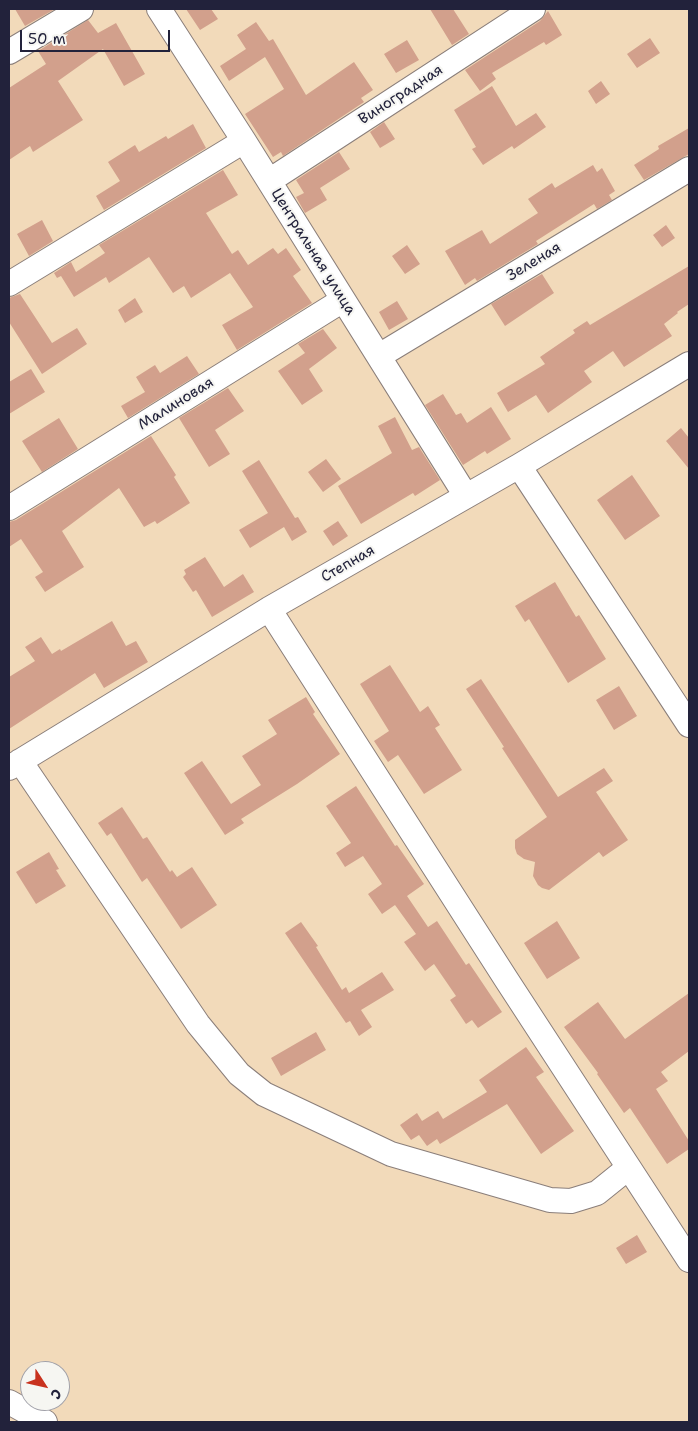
<!DOCTYPE html>
<meta charset="utf-8">
<style>
body{margin:0}
#map{position:relative;width:698px;height:1431px;overflow:hidden;background:#f2daba;font-family:"Shantell Sans",sans-serif}
canvas{display:block}
.frame{position:absolute;inset:0;border:10px solid #22223b;pointer-events:none}
.north{position:absolute;left:20px;top:1361px;width:50px;height:50px;box-sizing:border-box;background:#f6f6f2;border:1px solid #a1a1a9;border-radius:50%;rotate:125deg;font-size:14px;font-weight:700;line-height:20px;text-align:center;color:#22223b}
.north::after{content:'';display:block;margin:auto;width:18px;height:22px;background:#c8321e;clip-path:polygon(50% 0,100% 100%,50% 72%,0 100%)}
.scale{position:absolute;left:20px;top:30px;width:150px;height:22px;box-sizing:border-box;border:2px solid #22223b;border-top:0;padding-left:6px;font-size:15px;line-height:18px;white-space:nowrap;color:#22223b;-webkit-text-stroke:4px #f6f6f2;paint-order:stroke}
</style>
<div id="map">
<canvas width="698" height="1431"></canvas>
<div class="frame"></div>
<div class="north">С</div>
<div class="scale">50 m</div>
</div>
<script>
const context = document.querySelector('canvas').getContext('2d');
context.lineJoin = 'round';
function fillPath(path, color) {
  context.fillStyle = color;
  context.fill(path, 'evenodd');
}
function poly(rows) {
  const path = new Path2D();
  for (const r of rows) {
    path.moveTo(r[0], r[1]);
    for (let i = 2; i < r.length; i += 2) path.lineTo(r[i], r[i + 1]);
  }
  return path;
}
function stroke(path, color, width, dash) {
  context.strokeStyle = color;
  context.lineWidth = width;
  context.lineCap = dash ? 'butt' : 'round';
  context.setLineDash(dash || []);
  context.stroke(path);
}
function label(font, color, halo, rows, align = 'center') {
  context.font = font + ' "Shantell Sans",sans-serif';
  context.lineWidth = 4;
  context.setLineDash([]);
  context.textBaseline = 'middle';
  context.strokeStyle = halo;
  context.fillStyle = color;
  for (const [text, x, y, turn = 0] of rows) {
    context.save();
    context.translate(x, y);
    context.rotate((+turn || 0) * Math.PI / 180);
    context.textAlign = isNaN(turn) ? turn : align;
    if (halo) context.strokeText(text, 0, 0);
    context.fillText(text, 0, 0);
    context.restore();
  }
}
fillPath(poly([
 [15,9,55,9,25,26],
 [186,9,211,9,218,19,200,30],
 [430,9,453,9,469,34,452,45],
 [548,11,562,35,546,45,544,42,492,73,496,79,480,91,465,70,540,21],
 [88,20,98,33,116,23,145,74,124,86,103,49,58,81,83,120,33,152,30,146,9,160,9,88,46,64,38,51],
 [256,22,269,41,273,39,306,95,354,62,373,90,361,98,364,102,283,156,281,152,273,157,245,114,284,89,265,57,229,81,220,66,246,49,237,35],
 [650,38,660,53,637,68,627,54],
 [407,40,419,60,396,73,384,54],
 [601,81,610,94,596,104,588,91],
 [492,86,516,126,536,113,546,127,514,149,512,146,483,165,472,149,476,147,454,110],
 [384,122,395,139,380,148,370,132],
 [193,124,206,148,104,210,96,196,120,181,108,162,135,145,139,152,166,136,168,139],
 [689,128,689,154,644,180,634,165,659,149,658,146],
 [339,152,350,169,320,188,327,200,305,213,296,197,304,193,296,180],
 [593,165,597,172,602,168,615,191,609,195,612,200,597,209,594,204,536,241,538,244,477,281,475,278,465,285,445,251,482,230,490,244,538,213,528,199,552,183,555,188],
 [223,170,238,195,206,213,232,254,238,250,248,265,273,248,278,254,286,248,301,270,293,276,312,303,237,350,222,325,253,307,230,273,191,298,184,286,173,293,149,257,109,283,106,277,74,297,61,276,57,278,54,273,71,262,76,272,105,253,99,245],
 [42,220,53,241,29,256,17,234],
 [666,225,675,238,662,247,653,235],
 [407,245,420,264,405,274,392,256],
 [689,266,689,304,677,312,678,313,664,324,672,336,624,367,613,351,584,371,592,382,548,413,536,395,508,412,497,393,545,364,540,357,575,333,573,330,587,321,590,325],
 [542,274,554,293,505,326,491,304],
 [20,294,52,343,77,328,87,344,42,374,9,322,9,298],
 [135,298,143,312,125,323,118,310],
 [397,301,408,319,389,330,379,312],
 [323,329,337,348,309,369,323,391,302,405,278,371,305,353,298,344],
 [187,356,199,374,128,418,121,406,145,392,136,377,155,365,160,373],
 [31,369,45,392,9,414,9,382],
 [228,388,244,411,215,430,230,454,209,467,179,418],
 [443,394,456,415,461,413,467,423,491,407,511,439,487,454,485,451,463,465,425,405],
 [395,417,412,450,419,447,440,480,415,496,413,493,361,524,338,486,392,453,378,426],
 [59,418,78,449,42,472,22,441],
 [681,428,689,438,689,469,666,441],
 [151,436,176,475,174,477,190,503,157,524,155,521,144,527,119,488,62,531,84,567,45,592,35,577,43,572,21,539,9,547,9,522,16,520],
 [326,459,341,479,323,492,308,472],
 [259,460,295,518,298,517,307,532,292,541,284,527,250,548,239,530,268,513,242,471],
 [632,475,660,516,625,540,597,500],
 [338,521,348,536,333,546,323,531],
 [205,557,224,587,243,574,254,592,212,617,196,590,193,592,183,577,186,574,184,570],
 [555,582,576,617,579,615,606,659,568,683,529,619,525,622,515,606],
 [112,621,126,646,136,641,148,662,104,688,95,673,9,729,9,677,35,661,25,647,41,637,52,654,60,649,61,651],
 [390,665,420,712,428,706,440,725,435,728,462,770,424,794,398,755,388,762,374,741,389,731,360,684],
 [481,679,558,797,604,768,613,781,596,792,628,840,603,857,599,852,549,890,542,888,538,885,533,876,535,862,524,859,517,854,515,848,515,840,547,817,502,748,504,747,466,689],
 [619,686,637,716,614,730,596,700],
 [306,697,315,712,313,714,340,754,297,784,241,819,244,823,225,835,184,773,202,761,231,804,261,785,242,756,277,734,268,720],
 [356,786,395,846,397,845,424,884,407,896,428,927,437,921,466,965,469,963,502,1012,478,1028,472,1020,466,1024,450,1000,456,996,434,964,425,971,404,942,416,934,395,905,382,914,368,894,382,884,363,856,345,867,336,853,351,843,326,806],
 [122,807,143,839,147,837,170,872,172,870,177,877,192,867,217,905,181,929,147,878,142,882,111,833,107,836,98,823],
 [49,852,59,869,56,870,66,886,36,904,16,872],
 [557,921,580,958,547,979,524,943],
 [301,922,318,946,316,947,342,990,346,987,349,993,382,972,394,990,361,1010,372,1027,359,1036,350,1021,346,1023,285,933],
 [689,993,689,1051,661,1072,668,1081,656,1089,689,1141,689,1149,667,1164,630,1108,624,1113,597,1074,598,1073,564,1027,598,1002,625,1039],
 [316,1032,326,1050,281,1076,271,1058],
 [526,1047,544,1072,536,1077,574,1131,541,1154,507,1104,440,1144,437,1139,427,1146,419,1135,411,1140,400,1125,417,1113,422,1121,438,1111,443,1119,487,1092,479,1080],
 [637,1235,647,1252,626,1264,616,1248]
]), '#d2a08c');
const street = poly([
 [159,9,244,141,466,496],
 [9,52,81,9],
 [269,181,533,9],
 [9,284,244,141],
 [379,356,689,169],
 [519,466,689,725],
 [9,508,343,300],
 [269,609,506,979,689,1260],
 [20,761,198,1024,239,1074,264,1094,391,1154,550,1200,571,1201,597,1193,628,1168],
 [9,768,269,609,519,466,689,364],
 [9,1402,45,1422]
]);
stroke(street, '#8a7e7a', 26);
stroke(street, '#fff', 24);
label('15px', '#22223b', '#f6f6f2', [
 ["Виноградная",401,95,-33],
 ["Центральная улица",313,252,58],
 ["Зеленая",534,262,-31],
 ["Малиновая",176,404,-32],
 ["Степная",348,564,-30]
]);
</script>
